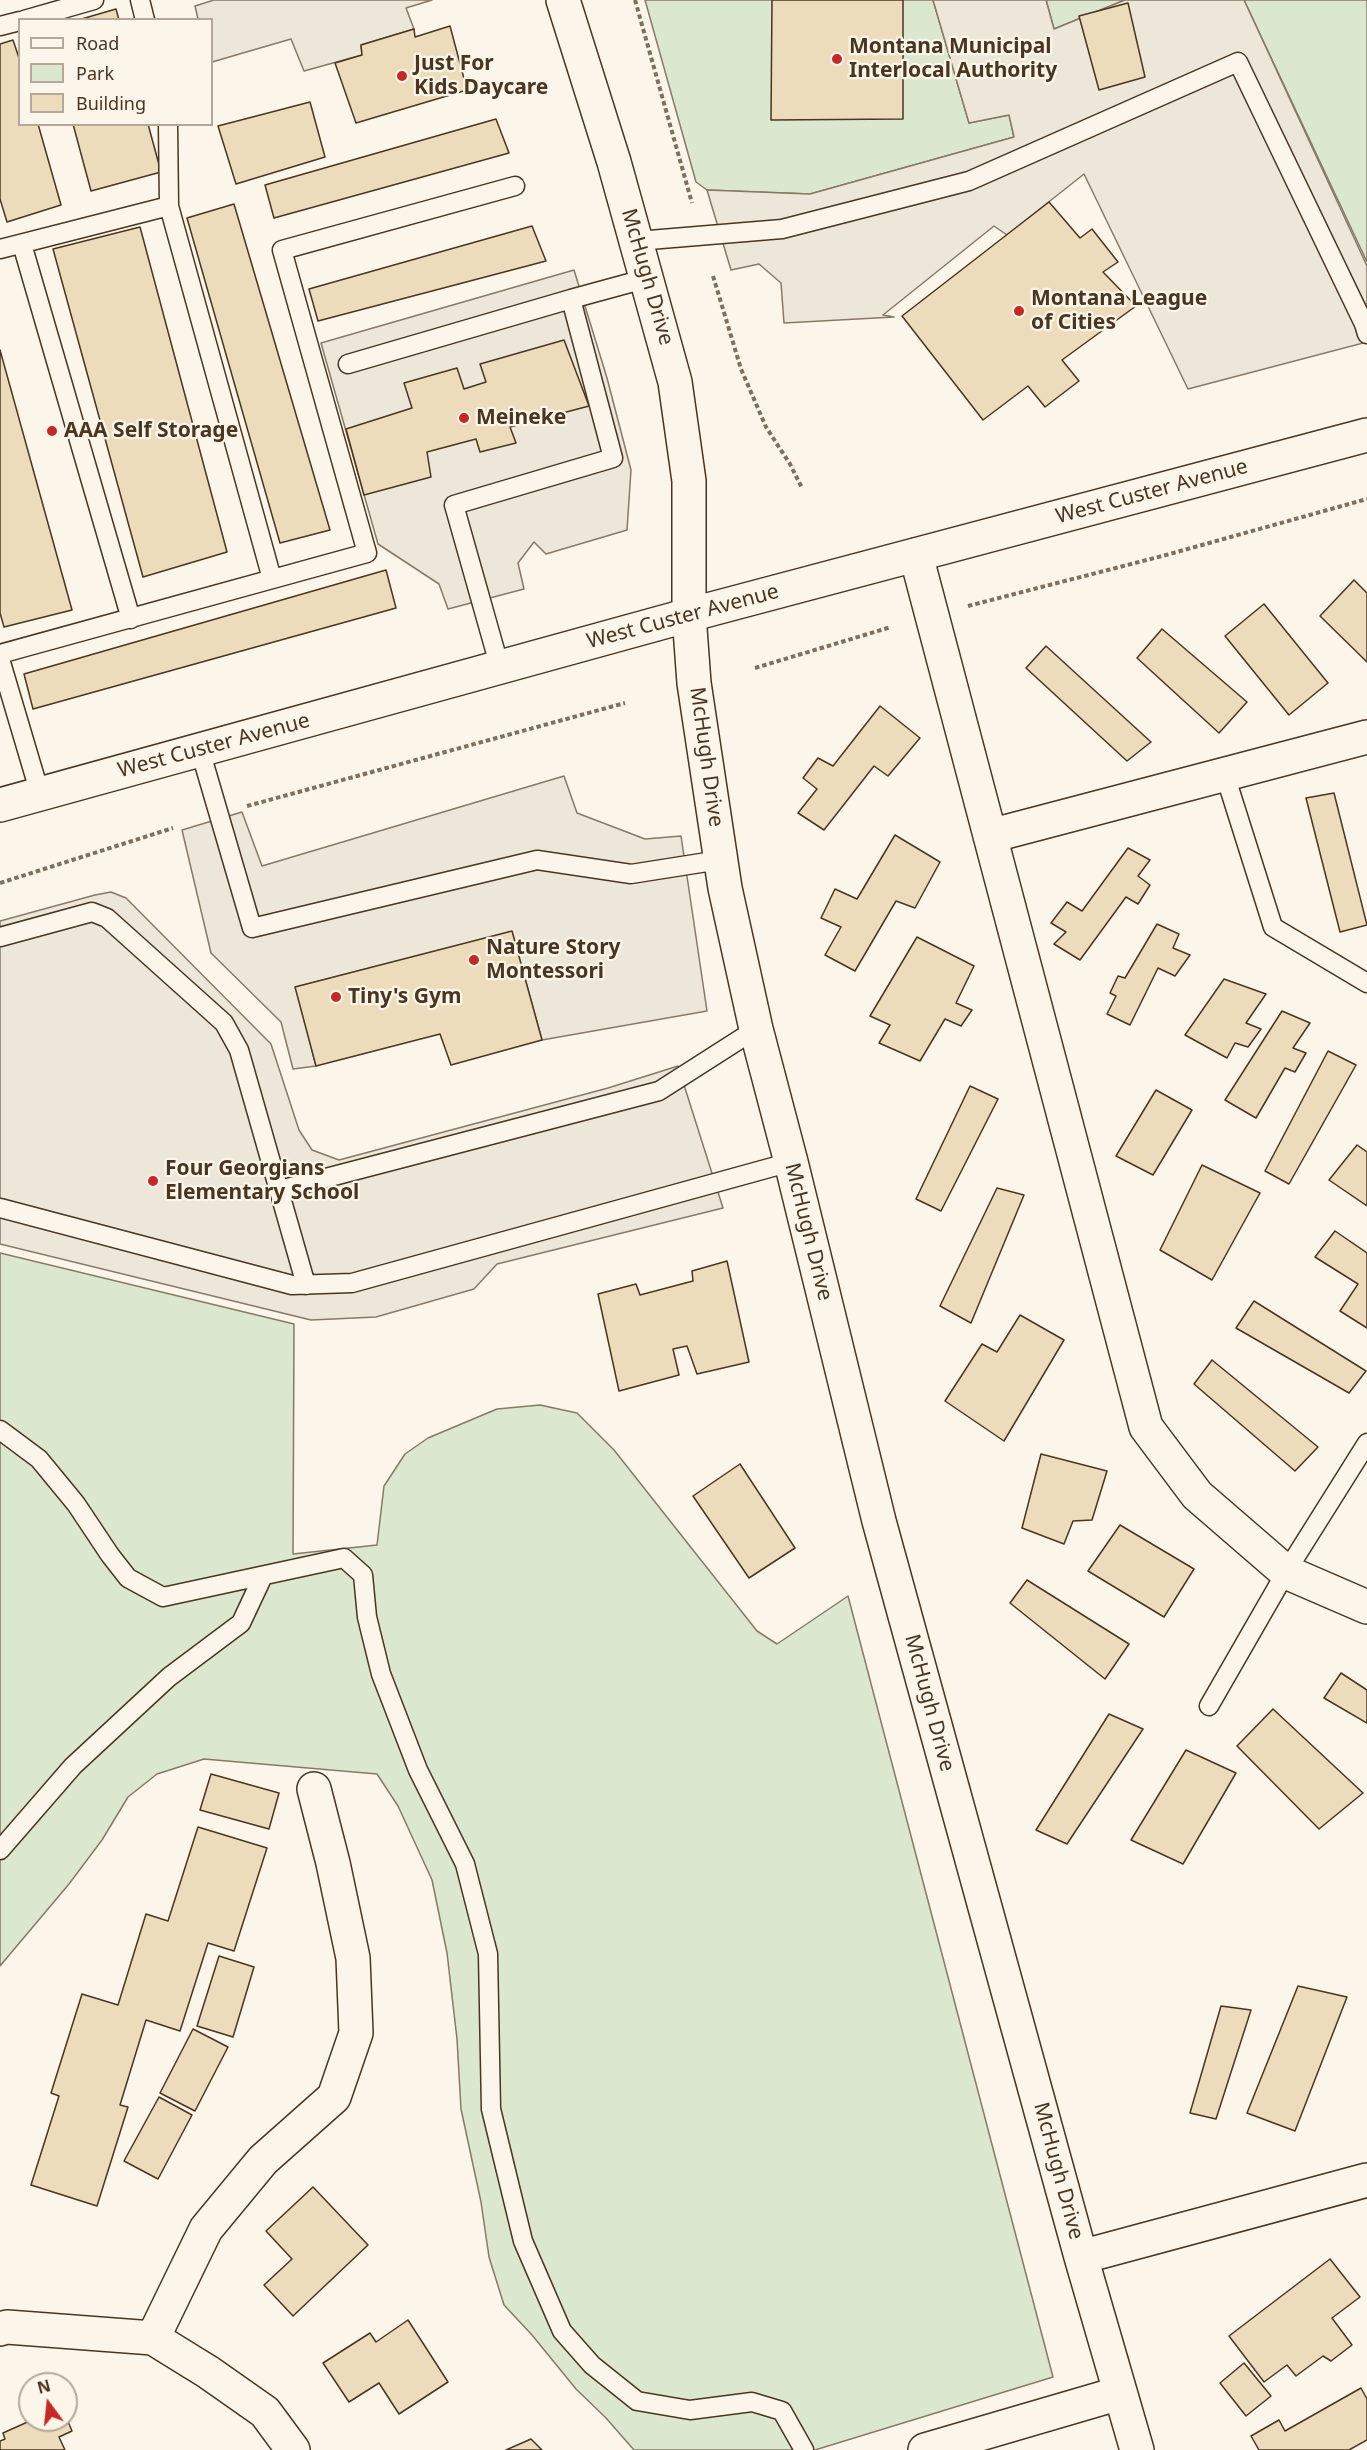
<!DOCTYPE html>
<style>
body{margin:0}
#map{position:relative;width:1367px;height:2450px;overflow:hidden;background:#fbf6e9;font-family:"Noto Sans",sans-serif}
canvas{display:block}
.legend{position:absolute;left:18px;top:18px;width:195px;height:108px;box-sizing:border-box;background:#fbf6e9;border:2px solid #b4a999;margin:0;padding:8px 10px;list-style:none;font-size:18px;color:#4a3520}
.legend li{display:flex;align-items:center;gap:12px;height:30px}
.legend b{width:30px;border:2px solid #b4a999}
.north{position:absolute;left:18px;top:2372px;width:60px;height:60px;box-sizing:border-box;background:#fbf6e9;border:2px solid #b4a999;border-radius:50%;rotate:345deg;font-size:16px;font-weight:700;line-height:24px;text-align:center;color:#4a3520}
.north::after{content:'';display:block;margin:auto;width:21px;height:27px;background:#c62828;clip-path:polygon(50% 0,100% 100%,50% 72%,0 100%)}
</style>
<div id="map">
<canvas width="1367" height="2450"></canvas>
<ul class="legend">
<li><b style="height:8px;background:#fbf6e9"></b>Road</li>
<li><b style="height:16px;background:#dce7d0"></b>Park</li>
<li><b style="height:16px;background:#ecdcbc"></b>Building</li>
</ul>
<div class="north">N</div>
</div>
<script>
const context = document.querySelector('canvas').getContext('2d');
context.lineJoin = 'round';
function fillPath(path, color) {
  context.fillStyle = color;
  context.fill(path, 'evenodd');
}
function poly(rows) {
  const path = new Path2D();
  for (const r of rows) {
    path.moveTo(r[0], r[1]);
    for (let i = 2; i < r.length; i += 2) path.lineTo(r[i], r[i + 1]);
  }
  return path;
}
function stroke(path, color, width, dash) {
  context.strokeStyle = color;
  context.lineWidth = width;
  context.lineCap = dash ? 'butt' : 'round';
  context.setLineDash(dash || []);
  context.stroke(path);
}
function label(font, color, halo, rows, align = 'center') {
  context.font = font + ' "Noto Sans",sans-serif';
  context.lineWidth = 4.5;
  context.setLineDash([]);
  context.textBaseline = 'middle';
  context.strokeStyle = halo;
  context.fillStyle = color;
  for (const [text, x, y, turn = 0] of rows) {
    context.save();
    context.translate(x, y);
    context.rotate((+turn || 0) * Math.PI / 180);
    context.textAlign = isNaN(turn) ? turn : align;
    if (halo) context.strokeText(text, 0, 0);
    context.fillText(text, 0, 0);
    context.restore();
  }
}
const green = poly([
 [645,0,933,0,969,123,1009,115,1014,137,810,194,707,190,696,182,645,0],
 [1046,0,1125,0,1054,29,1046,0],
 [1244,0,1367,0,1367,262,1244,0],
 [0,1253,294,1324,293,1554,377,1545,384,1486,405,1454,428,1438,497,1409,540,1405,577,1413,614,1450,757,1631,777,1644,848,1596,1053,2377,815,2450,634,2450,606,2418,576,2389,532,2335,504,2305,489,2257,481,2202,461,2109,457,2039,447,1953,432,1880,398,1806,377,1774,204,1759,157,1774,128,1797,102,1840,69,1884,0,1966,0,1253]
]);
fillPath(green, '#dce7d0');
stroke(green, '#887966', 1.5);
const parking = poly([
 [214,0,432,0,406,8,414,29,361,45,362,55,304,71,291,39,212,62,212,20,198,19,195,6,214,0],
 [933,0,1046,0,1054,29,1125,0,1244,0,1367,266,1367,342,1188,389,1084,174,1007,235,994,226,883,315,894,317,784,323,781,283,759,264,731,270,707,190,810,194,1014,137,1009,115,969,123,933,0],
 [574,270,607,378,631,470,627,530,546,554,534,542,518,563,524,589,448,609,439,584,378,544,321,343,574,270],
 [564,776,577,813,645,839,681,836,707,1011,542,1040,512,932,296,987,316,1066,293,1069,281,1022,211,953,182,830,242,812,262,866,564,776],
 [111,892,126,898,271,1044,299,1130,312,1150,339,1160,608,1088,678,1066,723,1208,497,1264,474,1289,376,1317,311,1320,0,1244,0,921,95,895,111,892]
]);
fillPath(parking, '#ede7d9');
stroke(parking, '#887966', 1.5);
const building = poly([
 [772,0,903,0,903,119,771,120,772,0],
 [1128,3,1145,77,1099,90,1079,16,1128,3],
 [116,9,119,20,78,20,116,9],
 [450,26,467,90,356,123,335,63,362,55,361,45,414,29,415,37,450,26],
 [13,40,20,61,20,124,38,124,61,205,7,222,0,199,0,44,13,40],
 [310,102,325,157,236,184,218,126,310,102],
 [496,119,509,153,274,218,265,185,496,119],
 [73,124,148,124,161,172,91,191,73,124],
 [1049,202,1080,238,1092,229,1118,262,1103,272,1136,306,1062,360,1079,381,1045,407,1028,386,983,420,902,316,1049,202],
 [234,204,330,530,280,543,187,218,234,204],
 [532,226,546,261,318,321,309,289,532,226],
 [140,227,227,552,143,577,53,249,140,227],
 [564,340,589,406,510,427,516,443,480,452,476,439,427,452,431,477,364,495,346,429,412,408,404,383,457,368,464,389,486,382,480,364,564,340],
 [0,350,72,610,4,627,0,613,0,350],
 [386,570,396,608,33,709,24,674,386,570],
 [1354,580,1367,593,1367,662,1320,616,1354,580],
 [1264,604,1328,683,1289,715,1225,636,1264,604],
 [1162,629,1247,702,1219,733,1137,658,1162,629],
 [1046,646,1151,742,1127,761,1026,668,1046,646],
 [880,706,920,738,888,776,874,766,824,830,798,813,817,789,803,778,818,758,833,766,880,706],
 [1334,793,1367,925,1340,932,1306,798,1334,793],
 [895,835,940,862,915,908,896,901,855,971,825,955,841,927,821,918,835,889,857,899,895,835],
 [1128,848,1150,860,1138,876,1150,885,1138,904,1126,897,1080,960,1054,944,1066,932,1051,923,1067,902,1082,911,1128,848],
 [1157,924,1179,934,1173,948,1190,955,1175,976,1158,968,1130,1025,1107,1014,1116,996,1110,993,1118,976,1125,978,1157,924],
 [512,931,542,1040,451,1065,440,1034,316,1066,295,987,512,931],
 [917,937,974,966,956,1003,972,1010,961,1026,945,1019,920,1061,879,1043,890,1025,870,1016,917,937],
 [1224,979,1266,994,1246,1023,1261,1029,1248,1047,1235,1043,1227,1058,1185,1035,1224,979],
 [1282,1011,1310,1023,1293,1048,1306,1053,1295,1072,1285,1068,1256,1118,1225,1100,1282,1011],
 [1328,1051,1356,1065,1289,1184,1265,1171,1328,1051],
 [970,1086,998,1099,941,1211,916,1199,970,1086],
 [1156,1090,1192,1110,1153,1175,1116,1156,1156,1090],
 [1357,1145,1367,1152,1367,1206,1329,1180,1357,1145],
 [1202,1165,1260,1193,1212,1280,1160,1250,1202,1165],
 [997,1188,1024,1195,971,1323,940,1306,997,1188],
 [1335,1231,1367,1253,1367,1328,1340,1311,1358,1284,1315,1257,1335,1231],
 [727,1261,749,1362,697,1374,687,1346,673,1349,679,1375,619,1391,598,1294,636,1284,640,1295,693,1281,692,1271,727,1261],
 [1254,1301,1366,1371,1349,1393,1236,1328,1254,1301],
 [1020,1315,1064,1340,1004,1441,945,1401,982,1344,997,1352,1020,1315],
 [1212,1360,1318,1447,1295,1471,1194,1384,1212,1360],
 [1041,1454,1107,1471,1092,1520,1073,1521,1064,1544,1022,1528,1041,1454],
 [740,1464,795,1548,749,1578,693,1496,740,1464],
 [1120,1525,1194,1569,1164,1617,1088,1571,1120,1525],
 [1027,1580,1129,1644,1105,1679,1010,1603,1027,1580],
 [1341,1673,1367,1690,1367,1723,1324,1698,1341,1673],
 [1273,1709,1363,1793,1319,1829,1237,1746,1273,1709],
 [1109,1714,1143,1729,1067,1844,1036,1830,1109,1714],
 [1186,1750,1236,1773,1183,1864,1131,1840,1186,1750],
 [211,1774,279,1793,269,1829,200,1810,211,1774],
 [198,1827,267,1848,234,1951,208,1943,180,2031,146,2020,120,2105,128,2107,97,2206,31,2185,59,2096,51,2093,82,1994,118,2005,146,1914,168,1921,198,1827],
 [219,1956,254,1967,233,2037,197,2026,219,1956],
 [1298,1986,1347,1997,1295,2131,1247,2113,1298,1986],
 [1221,2006,1251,2010,1216,2119,1190,2113,1221,2006],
 [193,2029,228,2047,195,2111,160,2093,193,2029],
 [159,2097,192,2115,158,2179,124,2161,159,2097],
 [313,2187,368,2245,293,2316,264,2285,292,2259,266,2231,313,2187],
 [1330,2259,1360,2297,1332,2318,1352,2345,1331,2361,1323,2356,1296,2376,1287,2365,1264,2382,1229,2336,1330,2259],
 [408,2320,448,2382,399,2414,379,2383,349,2402,323,2363,370,2333,376,2342,408,2320],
 [1244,2363,1271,2396,1246,2416,1220,2383,1244,2363],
 [1361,2388,1367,2399,1367,2440,1349,2450,1259,2450,1251,2436,1279,2420,1285,2431,1361,2388],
 [66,2417,72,2431,59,2437,65,2450,0,2450,0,2441,5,2439,3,2433,32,2420,66,2420,66,2417],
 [531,2439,542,2450,506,2450,531,2439]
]);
fillPath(building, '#ecdcbc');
stroke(building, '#4a3520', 1.5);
const lane = poly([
 [140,0,145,20],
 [24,20,94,0],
 [0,26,20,21],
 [169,206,272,579],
 [637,241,782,229,969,181,1238,62,1364,324,1367,334],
 [22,244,131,619],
 [0,249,169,206,168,124],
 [571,299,648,278],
 [348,364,571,299,613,458,454,505,500,668],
 [0,654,367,553,282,250,515,186],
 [0,659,40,794],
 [200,750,252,928,537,860,631,874,720,860],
 [1225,775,1273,927,1367,983],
 [0,937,92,912,107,918,224,1023,239,1050,306,1285],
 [280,1190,659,1091,756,1029],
 [0,1208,292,1285,352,1283,791,1162],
 [0,1430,39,1459,76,1504,110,1555,128,1578,163,1597,344,1558,363,1575,367,1617,381,1674,418,1770,465,1864,488,1954,491,2109,523,2241,562,2331,592,2365,637,2401,690,2410,752,2402,782,2411,804,2450],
 [1209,1706,1286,1572,1367,1443],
 [0,1850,73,1766,169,1677,241,1623,263,1576]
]);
const street = poly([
 [916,555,1146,1427,1197,1495,1286,1572,1367,1607],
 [689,615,694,683,725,888,756,1029,791,1162,879,1521,1081,2257,1137,2450],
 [990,836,1367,737],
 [1081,2257,1367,2180],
 [0,2329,7,2327,153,2338,208,2372,265,2412,293,2450],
 [153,2338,206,2229,263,2160,334,2097,356,2033,353,1958,333,1863,314,1789],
 [925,2450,1120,2393]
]);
const secondary = poly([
 [563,0,614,162,675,382,689,481,689,615],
 [0,805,689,615,1367,435]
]);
stroke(lane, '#4a3520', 21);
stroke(street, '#4a3520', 36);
stroke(secondary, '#4a3520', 36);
stroke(poly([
 [635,0,692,203],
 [713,276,741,369,766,427,790,464,802,488],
 [968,606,1166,555,1367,499],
 [755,668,891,627],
 [247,806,625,703],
 [0,883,173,828]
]), '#7f6f5c', 4, [4.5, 3]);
stroke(lane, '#fbf6e9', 18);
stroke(street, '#fbf6e9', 33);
stroke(secondary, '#fbf6e9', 33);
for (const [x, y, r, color] of [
 [837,59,6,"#c62828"],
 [402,76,6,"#c62828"],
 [1019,311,6,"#c62828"],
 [464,418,6,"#c62828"],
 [52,431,6,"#c62828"],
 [474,960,6,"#c62828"],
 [336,997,6,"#c62828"],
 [153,1181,6,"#c62828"]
]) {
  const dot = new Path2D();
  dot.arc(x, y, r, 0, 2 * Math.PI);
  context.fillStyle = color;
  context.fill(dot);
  stroke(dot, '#fbf6e9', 2);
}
label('bold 21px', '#4a3520', '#fbf6e9', [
 ["Montana Municipal",849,47],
 ["Interlocal Authority",849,71],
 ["Just For",414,64],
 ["Kids Daycare",414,88],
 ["Montana League",1031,299],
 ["of Cities",1031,323],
 ["Meineke",476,418],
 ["AAA Self Storage",64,431],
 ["Nature Story",486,948],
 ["Montessori",486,972],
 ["Tiny's Gym",348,997],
 ["Four Georgians",165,1169],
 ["Elementary School",165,1193]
], 'left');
label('21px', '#4a3520', '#fbf6e9', [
 ["McHugh Drive",647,277,74],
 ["West Custer Avenue",1152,492,-15],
 ["West Custer Avenue",683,617,-15],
 ["West Custer Avenue",214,746,-15],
 ["McHugh Drive",706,757,82],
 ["McHugh Drive",808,1232,76],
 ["McHugh Drive",929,1703,75],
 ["McHugh Drive",1058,2171,75]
]);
</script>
